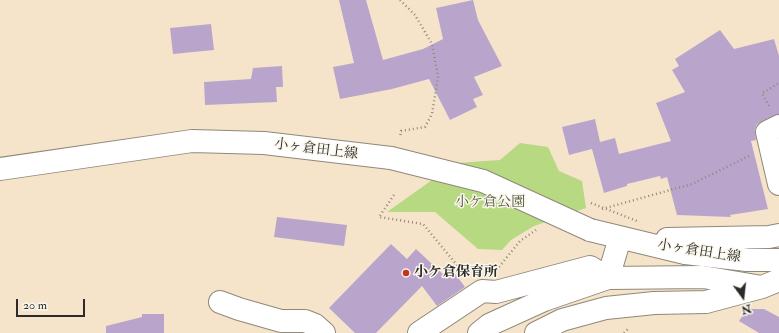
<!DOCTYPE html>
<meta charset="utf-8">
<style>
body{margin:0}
#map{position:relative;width:779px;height:333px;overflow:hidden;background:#f6e4ca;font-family:"IM FELL Double Pica",serif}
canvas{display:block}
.north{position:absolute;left:723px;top:277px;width:40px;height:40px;-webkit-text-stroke:3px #fbf7ec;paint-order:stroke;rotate:165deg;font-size:11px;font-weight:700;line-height:16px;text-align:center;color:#2b2b2b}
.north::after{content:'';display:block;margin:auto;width:14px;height:18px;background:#2b2b2b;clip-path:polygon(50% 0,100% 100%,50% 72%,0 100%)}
.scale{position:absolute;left:16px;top:299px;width:69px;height:18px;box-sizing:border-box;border:2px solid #2b2b2b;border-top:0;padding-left:5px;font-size:12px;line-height:14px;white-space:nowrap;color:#2b2b2b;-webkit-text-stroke:3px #fbf7ec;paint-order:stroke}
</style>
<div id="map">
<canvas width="779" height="333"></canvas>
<div class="north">N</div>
<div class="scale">20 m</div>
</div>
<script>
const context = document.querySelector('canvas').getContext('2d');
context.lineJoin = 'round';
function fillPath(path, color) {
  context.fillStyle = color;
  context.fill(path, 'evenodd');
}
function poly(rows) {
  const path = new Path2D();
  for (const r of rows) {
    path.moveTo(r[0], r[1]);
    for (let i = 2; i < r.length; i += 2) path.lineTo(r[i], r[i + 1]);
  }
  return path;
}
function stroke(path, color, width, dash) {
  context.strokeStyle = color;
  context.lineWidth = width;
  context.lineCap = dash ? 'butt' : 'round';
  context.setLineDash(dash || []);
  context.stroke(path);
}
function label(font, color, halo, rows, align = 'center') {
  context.font = font + ' "IM FELL Double Pica","Noto Serif JP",serif';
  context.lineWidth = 3;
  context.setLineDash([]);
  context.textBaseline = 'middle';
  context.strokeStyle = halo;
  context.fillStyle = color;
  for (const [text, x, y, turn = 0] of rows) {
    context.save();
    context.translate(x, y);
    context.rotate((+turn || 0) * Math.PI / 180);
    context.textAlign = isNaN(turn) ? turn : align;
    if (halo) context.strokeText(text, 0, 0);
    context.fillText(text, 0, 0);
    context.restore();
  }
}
fillPath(poly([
 [520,143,548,147,559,171,582,181,586,208,534,226,511,240,502,250,478,249,435,212,387,212,456,163,500,160]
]), '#b6d981');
fillPath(poly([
 [339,0,366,0,383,60,423,49,443,39,436,8,473,0,478,20,502,66,474,77,483,95,473,99,477,107,450,120,429,79,392,89,340,99,333,67,354,63],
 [211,24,214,50,173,54,170,28],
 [720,30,734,49,774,39,779,56,779,114,757,124,755,130,756,140,751,141,768,209,730,215,731,217,677,215,667,177,661,179,660,176,627,184,627,186,604,193,592,149,569,155,562,127,595,119,600,142,615,138,619,154,671,141,656,103,685,92,672,70,679,66,675,59],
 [282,66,283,87,276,87,277,102,205,105,204,82,251,79,253,68],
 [277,217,347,225,344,246,274,237],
 [391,244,407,259,416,249,446,277,453,271,465,287,437,306,422,286,376,333,355,333,329,308],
 [747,309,764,309,779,317,779,333,759,333,739,321],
 [142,314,164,314,164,333,106,333,106,326,142,317]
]), '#b9a5cc');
const minor = poly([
 [779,126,767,132,779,184],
 [608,278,620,238],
 [220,302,239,309,281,321,305,321,315,325,324,333],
 [419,333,482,291,496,292,590,267,608,278],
 [479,333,489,325,544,300,608,278,703,277,762,287],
 [536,333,562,320,606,308,654,303,706,302,762,287,779,280]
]);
const secondary = poly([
 [0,169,192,141,264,143,391,158],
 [590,230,685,253,747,260,779,260],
 [667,239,769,237,779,235]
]);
stroke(minor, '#90887a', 24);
stroke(secondary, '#90887a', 24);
stroke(poly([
 [400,0,415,15,432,44,438,77,432,114,425,127,401,131,400,137],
 [769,106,762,93,779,83],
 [394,195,379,217,423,224,466,276],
 [602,209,692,184,749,156],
 [499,267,520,241,536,230],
 [624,333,628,329]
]), '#90887a', 2.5, [1, 3]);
stroke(minor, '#fff', 22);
stroke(secondary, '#fff', 22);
const secondaryBridge = poly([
 [391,158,483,181,590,230]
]);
stroke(secondaryBridge, '#90887a', 24, []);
stroke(poly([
 [591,203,637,221]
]), '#90887a', 2.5, [1, 3]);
stroke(secondaryBridge, '#fff', 22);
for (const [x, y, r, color] of [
 [406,273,4,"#c8321e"]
]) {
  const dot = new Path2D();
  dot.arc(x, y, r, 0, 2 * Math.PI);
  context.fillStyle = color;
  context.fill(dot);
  stroke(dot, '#fbf7ec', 1.5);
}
label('14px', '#2b2b2b', '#fbf7ec', [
 ["小ヶ倉田上線",316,150,7],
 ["小ヶ倉田上線",699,252,9]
]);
label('14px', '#4e5640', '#fbf7ec', [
 ["小ケ倉公園",490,203]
]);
label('bold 14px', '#2b2b2b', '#fbf7ec', [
 ["小ケ倉保育所",414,273]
], 'left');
</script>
